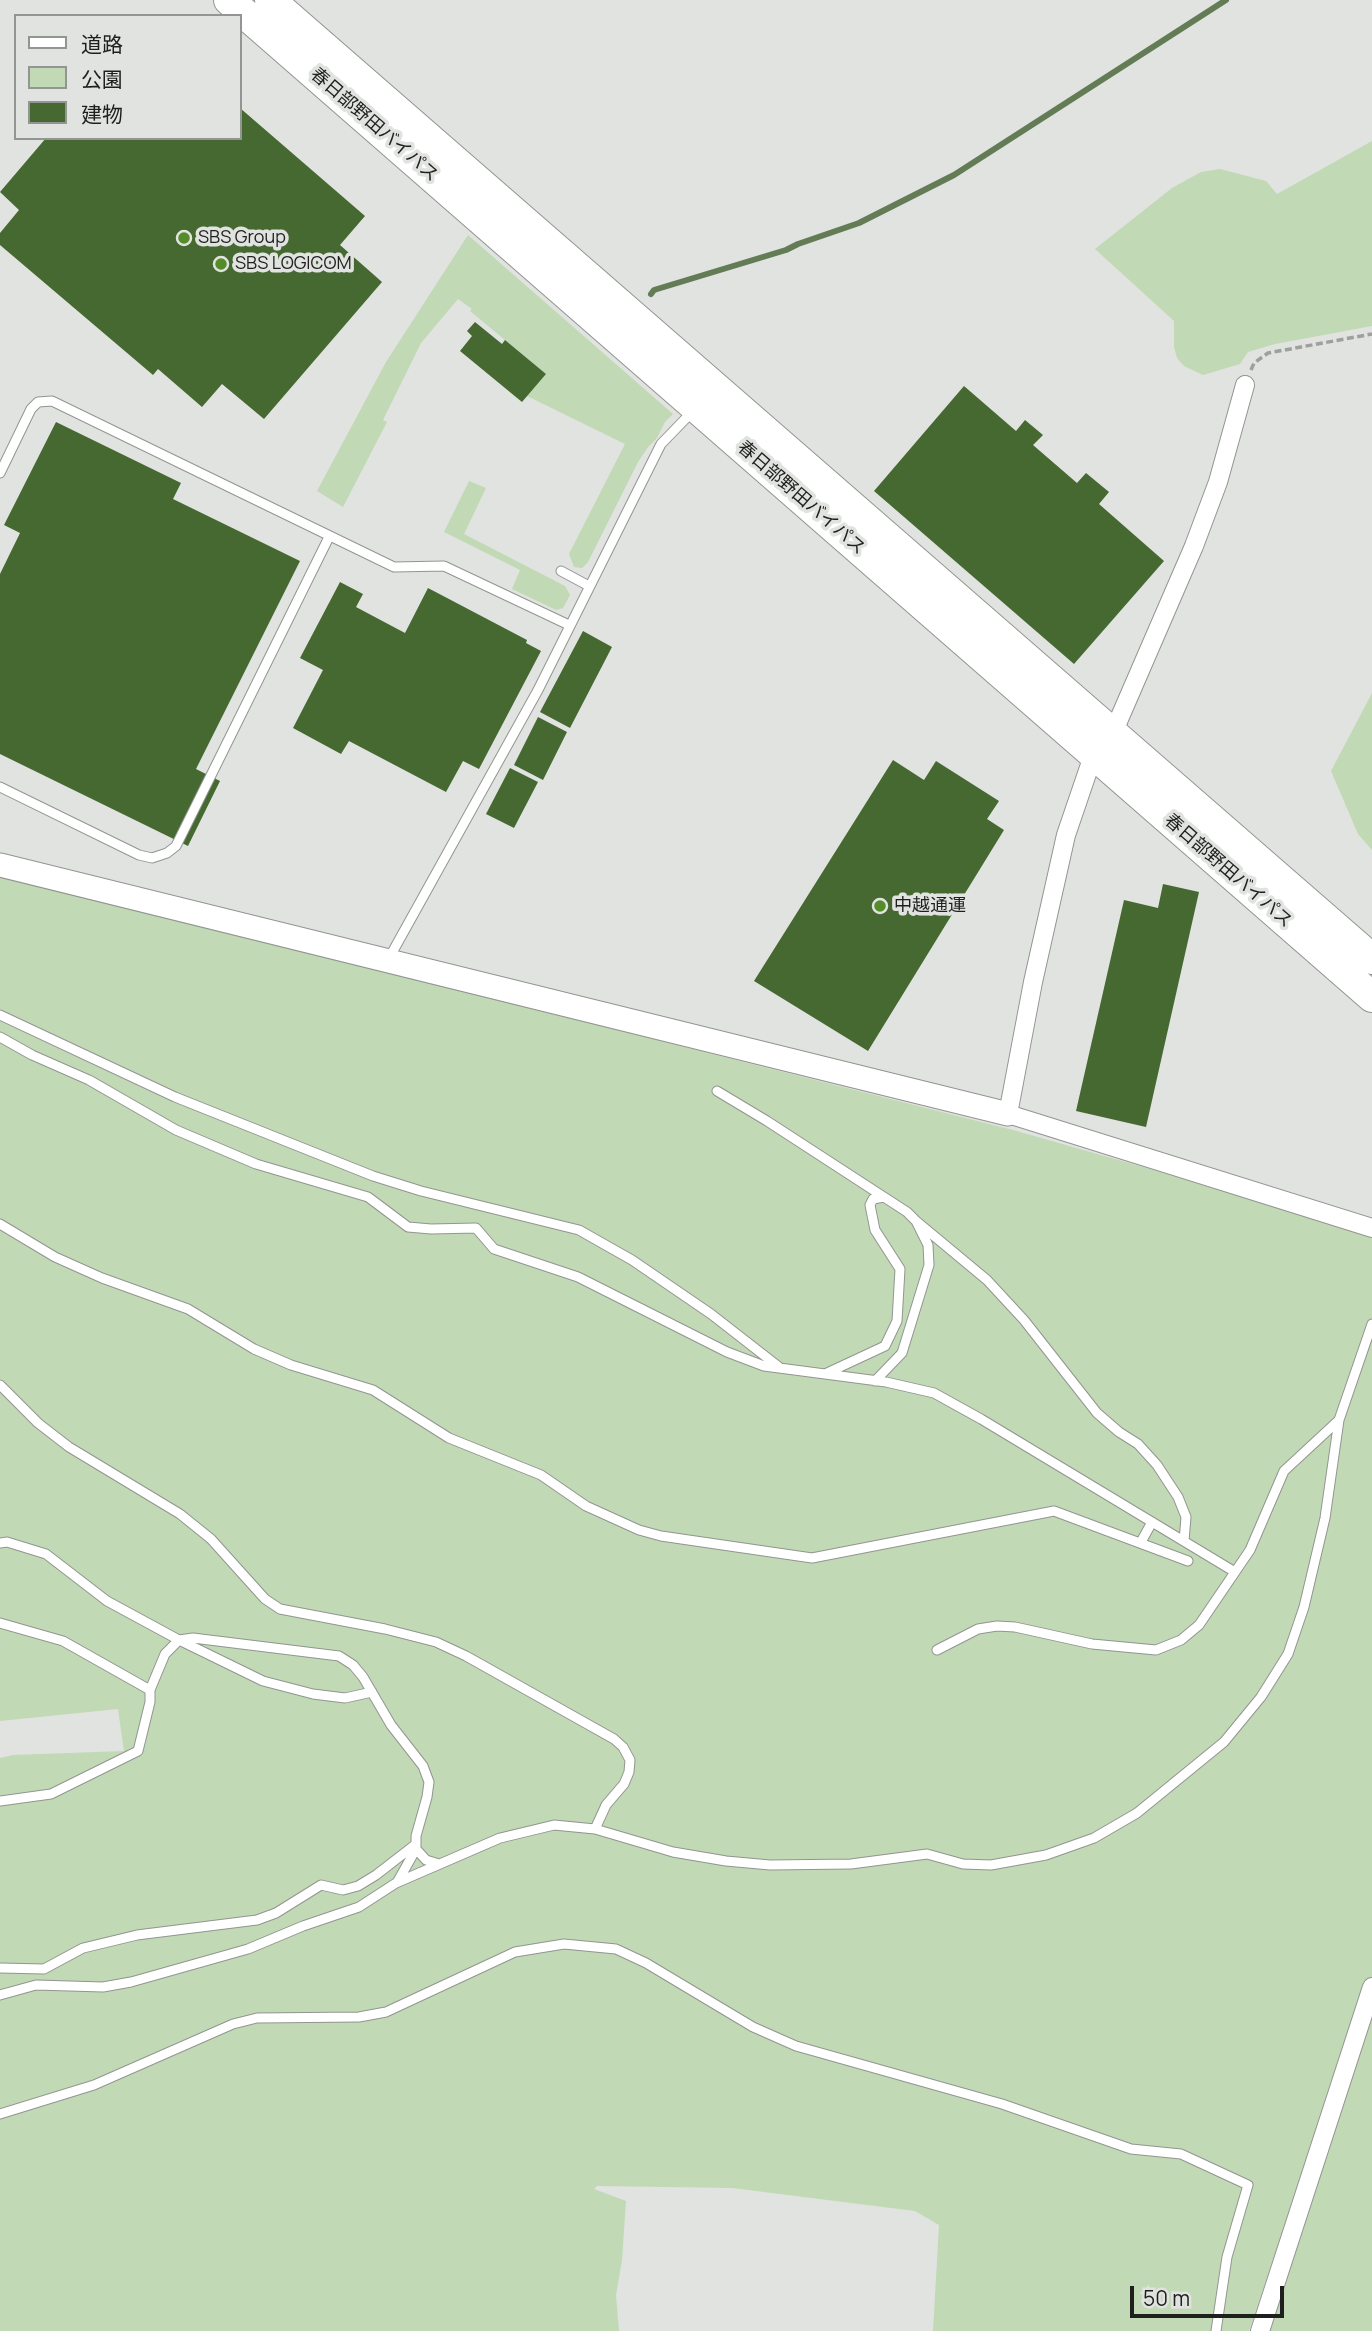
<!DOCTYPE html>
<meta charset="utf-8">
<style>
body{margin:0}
#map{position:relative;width:1372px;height:2331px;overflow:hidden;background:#e0e3df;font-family:Manrope,"Noto Sans JP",sans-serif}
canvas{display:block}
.legend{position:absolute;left:14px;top:14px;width:228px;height:126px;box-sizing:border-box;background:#e0e3df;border:2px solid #939592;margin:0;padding:9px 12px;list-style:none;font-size:21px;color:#1f201e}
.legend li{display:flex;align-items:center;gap:14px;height:35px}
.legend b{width:35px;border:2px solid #939592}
.scale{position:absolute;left:1130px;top:2286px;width:154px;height:32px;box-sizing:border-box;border:4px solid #1f201e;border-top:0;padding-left:9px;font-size:21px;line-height:24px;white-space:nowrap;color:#1f201e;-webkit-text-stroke:5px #e0e3df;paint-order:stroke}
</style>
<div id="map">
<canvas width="1372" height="2331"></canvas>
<ul class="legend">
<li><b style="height:9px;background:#fff"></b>道路</li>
<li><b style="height:19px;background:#c1d9b5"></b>公園</li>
<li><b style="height:19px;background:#466831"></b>建物</li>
</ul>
<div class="scale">50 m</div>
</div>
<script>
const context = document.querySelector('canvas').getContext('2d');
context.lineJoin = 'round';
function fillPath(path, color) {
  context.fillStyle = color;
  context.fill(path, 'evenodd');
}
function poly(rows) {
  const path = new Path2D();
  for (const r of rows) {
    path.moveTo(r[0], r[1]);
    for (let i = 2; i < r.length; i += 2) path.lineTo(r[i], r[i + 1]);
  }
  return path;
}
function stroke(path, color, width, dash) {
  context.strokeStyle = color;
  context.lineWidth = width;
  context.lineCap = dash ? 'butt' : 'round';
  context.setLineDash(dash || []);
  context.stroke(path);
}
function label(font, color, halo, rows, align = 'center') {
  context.font = font + ' Manrope,"Noto Sans JP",sans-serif';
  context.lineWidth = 7;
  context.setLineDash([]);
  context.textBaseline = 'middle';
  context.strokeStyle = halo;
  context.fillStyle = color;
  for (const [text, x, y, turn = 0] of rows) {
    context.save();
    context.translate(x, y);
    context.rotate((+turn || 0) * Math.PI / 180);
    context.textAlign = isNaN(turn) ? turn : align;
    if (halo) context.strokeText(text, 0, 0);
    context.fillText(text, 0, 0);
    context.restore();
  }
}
fillPath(poly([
 [1372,141,1372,326,1275,344,1248,352,1240,364,1203,375,1184,366,1177,358,1174,347,1174,321,1095,249,1172,188,1201,172,1220,169,1266,181,1277,194],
 [468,235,673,414,665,422,657,438,648,447,638,462,588,562,582,568,574,567,569,554,625,444,527,396,546,374,470,311,472,309,458,299,421,343,383,420,387,422,343,507,317,491,386,362],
 [469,481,486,488,464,534,565,586,570,595,563,608,556,610,512,589,520,570,444,532],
 [1372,693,1372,850,1358,834,1331,771],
 [0,868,168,915,431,983,1013,1130,1150,1169,1372,1237,1372,2331,1265,2331,1301,2211,1289,2212,1249,2331,933,2331,939,2225,915,2211,732,2188,597,2186,594,2189,626,2201,622,2260,616,2295,619,2331,0,2331,0,1758,13,1755,124,1751,118,1709,0,1721]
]), '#c1d9b5');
stroke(poly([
 [651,294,654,290,786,250,798,244,859,223,954,175,1226,0]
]), '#637c55', 6);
fillPath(poly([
 [240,108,365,216,340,245,382,282,264,419,222,384,202,407,158,369,153,375,0,245,0,233,19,210,0,192,46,138,240,138],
 [475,322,502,344,505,340,546,374,522,402,460,351,472,336,467,331],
 [964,386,1016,431,1025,420,1043,435,1033,445,1077,483,1086,473,1109,492,1099,504,1164,561,1074,664,874,491],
 [56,422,181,483,173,499,300,561,196,769,220,781,188,846,0,754,0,574,20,533,4,525],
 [340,582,363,594,356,607,405,633,428,588,527,640,526,643,541,651,479,769,463,761,446,792,349,741,341,754,293,728,323,670,300,658],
 [583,631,612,647,570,728,540,712],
 [538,717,567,732,543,780,514,765],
 [893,760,924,780,936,761,999,801,987,819,1004,830,868,1051,754,981],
 [510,768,538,782,514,828,486,814],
 [1163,884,1199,892,1146,1127,1076,1111,1124,900,1158,908]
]), '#466831');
const service = poly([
 [0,473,31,409,38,402,52,401,394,567,444,566,569,625],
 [561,571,589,586],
 [0,787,139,855,152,858,167,853,176,846,329,537],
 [388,960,538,690,661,444,693,411],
 [0,1015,175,1097,373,1176,421,1191,579,1230,632,1260,711,1314,779,1367],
 [0,1037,32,1055,89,1080,176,1130,256,1164,368,1197,408,1227,431,1229,476,1228,494,1249,578,1277,727,1352,764,1366,886,1382,934,1393,981,1419,1235,1572],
 [717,1091,767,1121,907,1212,916,1221,928,1245,929,1265,902,1353,875,1381],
 [916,1221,987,1280,1024,1320,1097,1413,1119,1432,1138,1444,1157,1465,1178,1497,1186,1517,1184,1541],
 [0,1224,55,1257,102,1278,188,1309,254,1349,291,1365,373,1390,449,1438,541,1475,586,1506,639,1530,661,1536,812,1558,1054,1511,1188,1561],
 [827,1373,885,1346,897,1321,900,1269,875,1230,870,1205,873,1199,884,1197],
 [0,1385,38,1423,69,1447,180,1514,211,1539,265,1599,280,1609,385,1629,436,1642,466,1656,614,1739,623,1747,630,1760,629,1772,624,1784,606,1805,595,1829],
 [1141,1542,1152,1522],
 [0,1543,7,1542,46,1554,107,1601,179,1640,263,1681,313,1694,345,1698,372,1692],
 [0,1623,63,1641,150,1690,150,1702,138,1751,51,1794,0,1801],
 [937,1650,978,1629,997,1626,1015,1627,1092,1644,1156,1650,1181,1640,1199,1625,1250,1550,1284,1471,1339,1420,1372,1324],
 [150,1690,165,1654,179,1640,193,1638,339,1656,353,1665,363,1677,391,1725,423,1766,429,1782,427,1797,416,1836,416,1849,426,1860,439,1864],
 [398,1881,416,1849],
 [0,1968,44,1969,83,1948,137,1935,257,1920,276,1913,321,1885,343,1890,358,1886,376,1875,416,1844],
 [0,1995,36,1985,103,1987,131,1982,248,1949,303,1926,359,1907,396,1883,500,1838,554,1825,595,1829,673,1852,726,1861,770,1865,851,1864,927,1854,963,1864,991,1865,1046,1855,1094,1838,1137,1813,1224,1742,1261,1697,1288,1654,1304,1607,1325,1518,1339,1420],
 [0,2114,94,2085,233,2024,257,2018,359,2017,386,2012,515,1952,564,1944,616,1949,646,1963,753,2027,796,2046,1002,2104,1131,2149,1181,2154,1248,2185,1227,2257,1216,2331]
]);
const minor = poly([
 [1113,733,1194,546,1218,482,1245,385],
 [1094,753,1066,835,1033,982,1008,1114,1372,1228],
 [1260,2331,1372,1987]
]);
const tertiary = poly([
 [0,865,1008,1114]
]);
const trunk = poly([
 [229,0,1372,997],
 [270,0,1372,959]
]);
stroke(service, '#929591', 11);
stroke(minor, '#929591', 20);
stroke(tertiary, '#929591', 25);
stroke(trunk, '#929591', 32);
stroke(poly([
 [1251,370,1254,363,1268,353,1372,334]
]), '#9da09c', 3.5, [7, 3.5]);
stroke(service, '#fff', 9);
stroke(minor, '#fff', 18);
stroke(tertiary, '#fff', 23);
stroke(trunk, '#fff', 30);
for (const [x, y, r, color] of [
 [184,238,7,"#538c29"],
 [221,264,7,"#538c29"],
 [880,906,7,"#538c29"]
]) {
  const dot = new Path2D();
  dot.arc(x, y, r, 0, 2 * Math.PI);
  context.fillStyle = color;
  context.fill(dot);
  stroke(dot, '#e0e3df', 2.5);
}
label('18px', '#1f201e', '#e0e3df', [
 ["春日部野田バイパス",374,125,41],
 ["春日部野田バイパス",801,498,41],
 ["春日部野田バイパス",1228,871,41]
]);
label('18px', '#1f201e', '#e0e3df', [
 ["SBS Group",198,238],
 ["SBS LOGICOM",235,264],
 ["中越通運",894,906]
], 'left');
</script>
